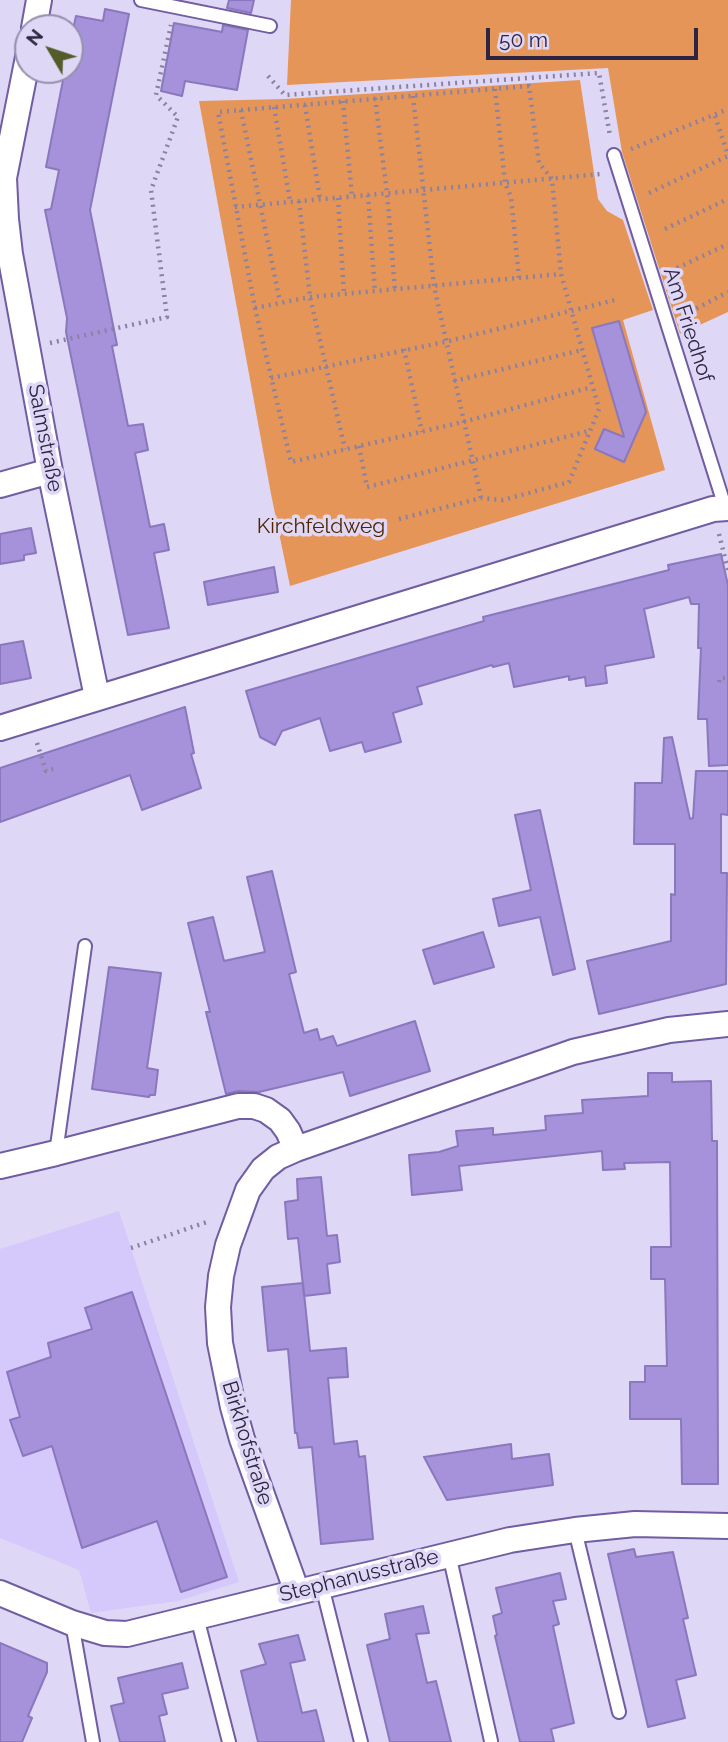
<!DOCTYPE html>
<meta charset="utf-8">
<style>
body{margin:0}
#map{position:relative;width:728px;height:1742px;overflow:hidden;background:#dfd7f6;font-family:Raleway,sans-serif}
canvas{display:block}
.north{position:absolute;left:14px;top:14px;width:70px;height:70px;box-sizing:border-box;background:#dfd7f6;border:2px solid #978fae;border-radius:50%;rotate:309deg;font-size:19px;font-weight:700;line-height:28px;text-align:center;color:#2c2441}
.north::after{content:'';display:block;margin:auto;width:24px;height:32px;background:#545c2a;clip-path:polygon(50% 0,100% 100%,50% 72%,0 100%)}
.scale{position:absolute;left:486px;top:28px;width:212px;height:32px;box-sizing:border-box;border:4px solid #2c2441;border-top:0;padding-left:9px;font-size:21px;line-height:24px;white-space:nowrap;color:#2c2441;-webkit-text-stroke:5px #dfd7f6;paint-order:stroke}
</style>
<div id="map">
<canvas width="728" height="1742"></canvas>
<div class="north">N</div>
<div class="scale">50 m</div>
</div>
<script>
const context = document.querySelector('canvas').getContext('2d');
context.lineJoin = 'round';
function fillPath(path, color) {
  context.fillStyle = color;
  context.fill(path, 'evenodd');
}
function poly(rows) {
  const path = new Path2D();
  for (const r of rows) {
    path.moveTo(r[0], r[1]);
    for (let i = 2; i < r.length; i += 2) path.lineTo(r[i], r[i + 1]);
  }
  return path;
}
function stroke(path, color, width, dash) {
  context.strokeStyle = color;
  context.lineWidth = width;
  context.lineCap = dash ? 'butt' : 'round';
  context.setLineDash(dash || []);
  context.stroke(path);
}
function label(font, color, halo, rows, align = 'center') {
  context.font = font + ' Raleway,sans-serif';
  context.lineWidth = 7;
  context.setLineDash([]);
  context.textBaseline = 'middle';
  context.strokeStyle = halo;
  context.fillStyle = color;
  for (const [text, x, y, turn = 0] of rows) {
    context.save();
    context.translate(x, y);
    context.rotate((+turn || 0) * Math.PI / 180);
    context.textAlign = isNaN(turn) ? turn : align;
    if (halo) context.strokeText(text, 0, 0);
    context.fillText(text, 0, 0);
    context.restore();
  }
}
fillPath(poly([
 [119,1211,239,1582,178,1601,91,1613,79,1570,0,1538,0,1249]
]), '#d5c9fb');
fillPath(poly([
 [291,0,728,0,728,312,680,334,622,152,608,68,287,85],
 [580,80,598,199,607,211,623,220,653,310,623,320,665,470,290,586,271,494,199,101,285,99]
]), '#e69558');
const building = poly([
 [229,0,254,0,251,13,227,8,229,0],
 [105,9,129,14,90,210,117,345,112,346,128,426,143,424,148,450,135,453,150,527,164,524,169,550,154,553,169,628,128,635,66,332,67,318,45,210,51,209,59,170,46,167,65,70,70,70,70,43,76,16,103,21,105,9],
 [174,23,222,32,223,25,248,30,237,90,185,81,182,96,161,91,174,23],
 [619,321,646,412,624,462,595,449,604,429,624,437,592,328,619,321],
 [31,528,36,553,24,555,24,560,0,564,0,534,31,528],
 [721,554,728,585,728,765,709,766,707,719,698,719,701,648,698,648,699,604,691,604,689,597,644,609,654,657,605,666,607,683,586,686,585,677,569,680,569,676,514,687,509,663,493,667,492,665,417,687,422,704,393,713,401,742,365,752,362,742,330,751,320,718,282,731,275,745,260,737,246,691,484,621,483,617,669,570,668,565,721,554],
 [274,567,278,592,208,605,204,582,274,567],
 [23,641,31,678,0,684,0,645,23,641],
 [185,707,194,753,191,754,201,788,142,810,130,775,0,822,0,768,185,707],
 [672,737,690,819,693,818,696,771,728,771,728,815,721,814,721,873,727,873,726,984,599,1014,587,961,671,941,671,894,675,895,675,844,634,844,635,783,662,783,664,738,672,737],
 [540,810,575,969,553,975,540,917,499,926,493,899,531,890,515,815,540,810],
 [272,871,296,972,289,974,304,1033,317,1029,320,1040,333,1036,337,1046,415,1021,430,1071,350,1096,343,1072,259,1092,238,1091,226,1094,206,1012,210,1012,188,923,213,917,224,961,265,952,247,877,272,871],
 [483,932,494,967,434,984,423,950,483,932],
 [109,967,161,973,147,1068,158,1070,155,1095,150,1095,149,1097,92,1089,109,967],
 [648,1073,672,1073,672,1082,711,1081,712,1141,717,1141,718,1484,682,1484,681,1419,630,1419,630,1382,645,1382,645,1366,667,1366,665,1279,651,1279,651,1247,671,1247,670,1162,624,1163,625,1169,603,1170,602,1151,459,1166,462,1190,412,1195,409,1155,439,1152,458,1146,456,1131,493,1128,493,1135,546,1130,545,1116,583,1113,582,1100,648,1096,648,1073],
 [321,1177,327,1236,337,1235,340,1262,327,1264,330,1293,304,1296,298,1238,288,1239,285,1202,298,1200,297,1179,321,1177],
 [303,1283,310,1351,346,1348,348,1377,328,1378,334,1444,357,1441,359,1457,365,1456,373,1539,321,1544,312,1447,299,1448,297,1433,295,1433,288,1349,268,1351,262,1287,303,1283],
 [132,1292,227,1577,181,1592,157,1521,82,1548,52,1446,23,1456,10,1420,20,1417,7,1372,51,1357,48,1343,92,1329,85,1308,132,1292],
 [511,1444,512,1459,549,1454,553,1485,447,1500,424,1457,511,1444],
 [634,1549,636,1557,673,1552,688,1618,683,1619,696,1675,676,1680,685,1718,648,1727,608,1554,634,1549],
 [560,1573,566,1599,553,1601,559,1624,553,1626,574,1723,551,1729,554,1742,520,1742,495,1636,497,1635,493,1616,502,1613,496,1588,560,1573],
 [423,1606,429,1633,416,1634,427,1683,436,1681,451,1742,390,1742,367,1645,390,1639,385,1614,423,1606],
 [298,1635,305,1660,290,1663,302,1713,316,1710,324,1742,258,1742,241,1671,266,1664,259,1644,298,1635],
 [0,1643,47,1663,47,1672,28,1716,32,1718,22,1742,0,1742,0,1643],
 [182,1663,188,1688,162,1694,167,1714,159,1716,165,1742,120,1742,111,1706,124,1703,118,1678,182,1663]
]);
fillPath(building, '#a692db');
stroke(building, '#8b77bd', 2);
const service = poly([
 [141,0,270,26],
 [614,155,725,507],
 [56,1153,85,946],
 [575,1530,619,1712],
 [449,1554,491,1741],
 [322,1586,361,1742],
 [197,1617,229,1742],
 [72,1623,93,1742]
]);
const minor = poly([
 [34,28,39,0],
 [28,57,4,178,6,219,10,254,50,471,97,697],
 [0,485,50,471],
 [0,728,713,509,728,508],
 [0,1166,56,1153,238,1106,254,1106,266,1110,280,1120,288,1131,296,1149],
 [297,1592,242,1439,233,1407,220,1343,218,1307,221,1276,228,1245,248,1190,263,1169,278,1157,296,1149,573,1052,669,1030,728,1024],
 [0,1593,72,1623,105,1633,127,1634,510,1540,575,1530,635,1524,728,1526]
]);
stroke(service, '#715da1', 16);
stroke(minor, '#715da1', 28);
stroke(poly([
 [268,76,285,95,599,73,610,136],
 [495,89,505,183,511,197,519,278],
 [413,96,434,286,481,498],
 [375,98,387,193,395,290],
 [343,101,352,196],
 [305,105,320,199],
 [274,107,290,201],
 [241,110,280,302],
 [715,116,728,155],
 [631,149,728,109],
 [649,193,728,156],
 [368,195,375,292],
 [338,198,344,294],
 [299,201,310,297,345,449],
 [235,207,601,174],
 [665,229,728,199],
 [677,268,728,244],
 [255,308,310,297,561,274],
 [684,315,728,292],
 [50,343,167,317,151,190,178,117,156,95,171,25],
 [404,349,422,432],
 [271,378,445,342,619,299],
 [454,381,582,350],
 [359,446,367,487,589,431],
 [399,519,481,498,503,500,569,482,599,409,561,274,552,179,539,163,529,86,218,112,255,308,291,462,463,422,592,387],
 [719,534,728,570],
 [719,682,720,678,728,678],
 [37,743,46,771,53,769],
 [131,1248,210,1221]
]), '#8a82a0', 4.5, [2, 5]);
stroke(service, '#fff', 12);
stroke(minor, '#fff', 24);
label('21px', '#2c2441', '#dfd7f6', [
 ["Am Friedhof",688,325,72],
 ["Salmstraße",45,438,79],
 ["Birkhofstraße",247,1443,73],
 ["Stephanusstraße",359,1576,-14]
]);
label('21px', '#4f2500', '#dfd7f6', [
 ["Kirchfeldweg",321,527]
]);
</script>
